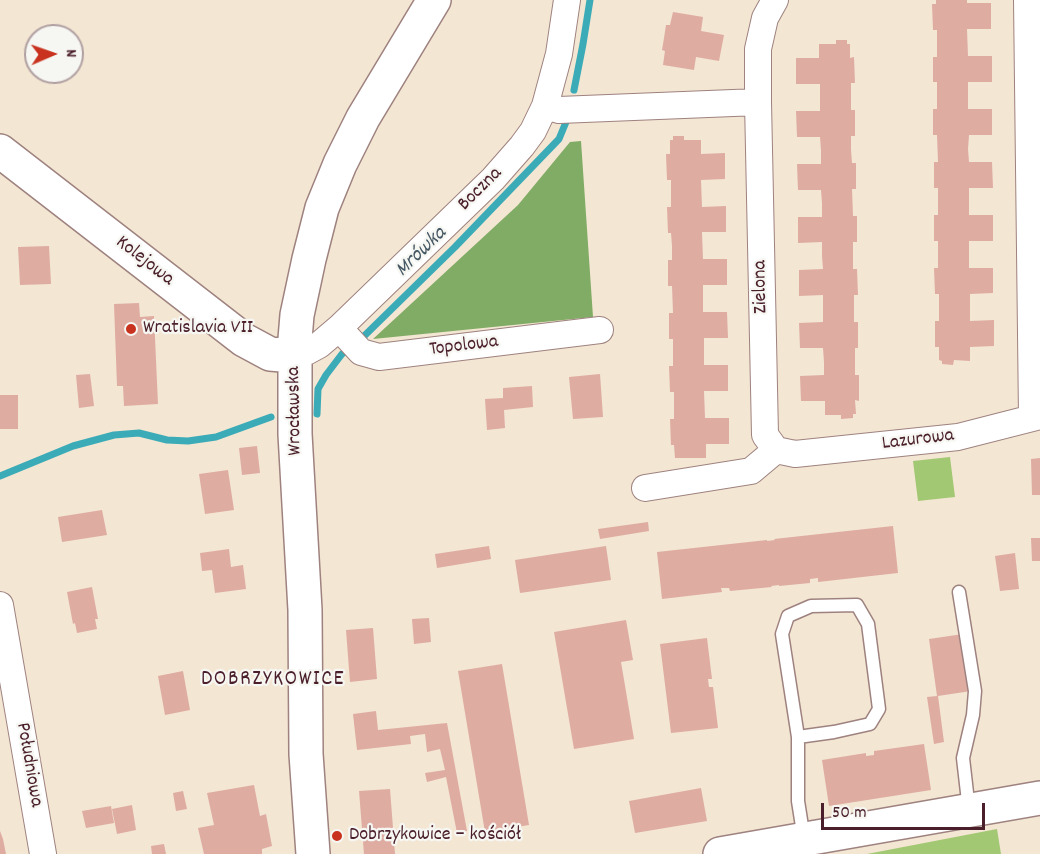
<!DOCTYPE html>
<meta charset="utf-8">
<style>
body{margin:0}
#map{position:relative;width:1040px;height:854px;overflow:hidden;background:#f3e6d3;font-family:Dekko,sans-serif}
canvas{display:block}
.north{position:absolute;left:24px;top:24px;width:60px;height:60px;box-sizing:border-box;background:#f6f6f2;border:2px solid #b1a0a2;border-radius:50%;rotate:88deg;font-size:16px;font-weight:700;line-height:24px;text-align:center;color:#4a1f2b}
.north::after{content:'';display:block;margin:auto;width:21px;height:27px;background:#c8321e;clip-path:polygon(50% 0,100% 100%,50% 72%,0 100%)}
.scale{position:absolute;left:821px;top:803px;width:164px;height:27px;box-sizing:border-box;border:3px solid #4a1f2b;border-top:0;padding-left:8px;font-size:18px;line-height:21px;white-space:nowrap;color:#4a1f2b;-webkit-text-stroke:4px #f6f6f2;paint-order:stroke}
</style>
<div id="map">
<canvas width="1040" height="854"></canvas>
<div class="north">N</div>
<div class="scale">50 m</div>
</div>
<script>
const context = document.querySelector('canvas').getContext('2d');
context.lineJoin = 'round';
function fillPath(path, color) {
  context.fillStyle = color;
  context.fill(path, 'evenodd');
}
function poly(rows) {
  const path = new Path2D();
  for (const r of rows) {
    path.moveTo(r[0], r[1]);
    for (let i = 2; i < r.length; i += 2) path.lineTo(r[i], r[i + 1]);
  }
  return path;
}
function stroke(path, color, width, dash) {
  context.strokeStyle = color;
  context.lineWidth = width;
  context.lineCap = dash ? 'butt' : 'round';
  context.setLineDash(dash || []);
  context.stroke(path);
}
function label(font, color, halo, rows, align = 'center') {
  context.font = font + ' Dekko,sans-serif';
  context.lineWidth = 4.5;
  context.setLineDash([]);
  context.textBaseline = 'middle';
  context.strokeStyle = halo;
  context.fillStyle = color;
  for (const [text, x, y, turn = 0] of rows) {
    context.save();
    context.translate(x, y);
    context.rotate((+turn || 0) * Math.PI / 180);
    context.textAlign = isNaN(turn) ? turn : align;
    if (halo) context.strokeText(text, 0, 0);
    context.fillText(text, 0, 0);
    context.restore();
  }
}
fillPath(poly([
 [950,457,955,497,918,501,913,461],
 [997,829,1001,854,867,854]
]), '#a2c873');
fillPath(poly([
 [581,141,593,317,373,339,518,205,570,142]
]), '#81ac65');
stroke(poly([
 [574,90,583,44,590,0],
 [359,341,455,247,559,139,566,122],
 [317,414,318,389,326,375,342,354,350,348],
 [0,476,73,446,114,435,139,433,167,440,188,441,216,437,271,417]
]), '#3babb7', 7);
fillPath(poly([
 [936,0,967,0,967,3,991,3,991,29,967,29,968,56,992,56,992,82,968,82,968,109,992,109,992,135,969,135,968,149,969,162,992,162,993,188,969,188,969,215,993,215,993,241,969,241,969,268,993,268,993,293,970,294,970,321,994,320,994,346,970,347,970,361,954,360,953,365,942,364,942,361,939,360,939,347,935,347,935,321,939,321,939,294,935,294,934,268,938,268,938,241,934,241,934,215,938,215,938,188,934,188,934,162,938,162,937,135,933,135,933,109,937,109,937,82,933,82,933,57,937,57,937,30,933,30,932,4,936,4],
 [673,12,703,17,701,31,724,35,719,61,696,57,694,70,663,65,665,51,662,50,664,38,666,25,670,25],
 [836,40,847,40,847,44,850,44,850,58,854,57,855,83,851,83,851,110,855,110,855,136,851,136,851,150,852,163,856,163,856,189,852,189,853,216,857,216,857,242,853,242,853,269,857,269,858,295,854,295,854,322,858,322,858,348,855,348,855,375,859,375,859,401,855,400,856,414,853,414,853,418,841,419,841,415,825,415,825,401,801,401,800,376,824,375,824,362,823,348,800,348,799,323,823,322,823,295,799,296,799,270,823,269,822,256,822,242,798,243,798,217,822,217,822,203,821,190,798,190,797,164,821,164,821,150,820,137,797,137,796,111,820,111,820,84,796,84,796,58,819,58,819,44,836,44],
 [673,136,684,136,684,140,701,140,701,154,725,153,725,179,701,180,702,207,726,206,726,232,702,232,703,259,727,259,727,285,703,285,703,312,727,312,728,338,704,338,704,365,728,365,728,391,704,391,705,418,729,418,729,444,706,444,706,458,675,458,674,445,671,445,670,419,674,419,674,392,670,392,669,366,673,366,673,339,669,339,669,313,673,313,672,286,668,286,668,260,672,260,672,246,671,233,668,233,667,207,671,207,671,180,667,180,666,154,670,154,670,140,673,140],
 [49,246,51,284,20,285,18,247],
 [139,303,140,317,154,316,158,404,124,406,123,386,117,386,114,304],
 [90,374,94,406,79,408,76,375],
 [600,374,603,417,573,419,569,377],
 [532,386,533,407,504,410,505,428,487,430,485,399,503,398,503,388],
 [0,395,18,395,18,429,0,429],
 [257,446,260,473,242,475,239,448],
 [1040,458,1040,495,1032,495,1031,459],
 [228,470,234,510,205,514,199,474],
 [102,510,107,535,62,542,58,517],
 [648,522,649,531,600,539,598,529],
 [893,526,898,573,818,582,818,578,810,579,810,583,779,586,779,585,771,586,772,587,730,591,729,588,721,588,722,592,662,599,657,552,767,540,767,541,775,540,774,539],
 [1031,538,1040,538,1040,561,1032,561],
 [489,546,491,559,437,568,435,554],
 [606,546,611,580,520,593,515,560],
 [229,549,231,567,243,565,246,589,215,593,212,570,202,571,200,553],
 [1015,553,1019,589,1000,591,995,556],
 [92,587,98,619,95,619,97,629,77,633,75,623,73,624,67,592],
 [429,618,431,642,414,644,412,619],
 [626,620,633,660,621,662,634,739,574,749,554,632],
 [373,628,377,679,350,682,346,630],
 [963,634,971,691,938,696,944,742,934,744,927,697,937,696,929,639],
 [707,638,712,679,708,679,709,687,713,687,718,728,671,733,660,644],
 [502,664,529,825,485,832,458,671],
 [183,671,190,710,165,715,158,676],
 [376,711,378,730,447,723,467,831,457,833,446,777,427,782,425,773,445,770,440,749,427,752,425,734,410,736,411,744,357,750,353,714],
 [924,744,931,790,829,806,822,760,866,753,866,756,874,755,874,751],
 [254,785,260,816,266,814,272,846,262,849,262,854,204,854,198,828,214,825,207,793],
 [701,788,707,821,635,833,629,801],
 [390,789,395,854,364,854,359,791],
 [183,791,187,809,176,811,173,793],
 [132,805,136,830,117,834,112,809],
 [111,806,114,823,86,828,82,811],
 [0,831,3,839,6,854,0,854],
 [164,844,166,854,152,854,151,846]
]), '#dfaca2');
const lane = poly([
 [959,592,975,691,973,715,963,758,969,810],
 [798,737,834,732,870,724,879,709,868,624,857,605,811,606,788,616,782,634,798,737,798,801,804,839]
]);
const street = poly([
 [1027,0,1032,417],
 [758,102,765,435,776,450,795,454,958,437,1040,416],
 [545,106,559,110,758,102,758,49,765,18,775,0],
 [339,328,361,352,379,357,600,330],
 [295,353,308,351,319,345,339,328,493,179,522,146,533,131,545,106,559,54,567,0],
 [645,488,751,471,776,450],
 [0,605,43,854]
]);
const secondary = poly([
 [0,151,244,340,270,354,282,355,295,353],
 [313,854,306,754,305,610,295,434,295,339,297,315,309,259,322,208,340,164,363,118,434,0],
 [720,854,1040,798]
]);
stroke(lane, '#9e827f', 15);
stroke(street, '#9e827f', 28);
stroke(secondary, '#9e827f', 36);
stroke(lane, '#fff', 12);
stroke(street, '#fff', 26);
stroke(secondary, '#fff', 33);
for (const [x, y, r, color] of [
 [131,329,6,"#c8321e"],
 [337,836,6,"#c8321e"]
]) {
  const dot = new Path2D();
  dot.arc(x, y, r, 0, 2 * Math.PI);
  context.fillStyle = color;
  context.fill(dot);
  stroke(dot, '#f6f6f2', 2);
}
label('20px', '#4a1f2b', '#f6f6f2', [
 ["Boczna",481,190,-45],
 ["Kolejowa",144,262,38],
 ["Zielona",762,287,-91],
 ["Topolowa",464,347,-7],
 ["Wrocławska",296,411,-91],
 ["Lazurowa",918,441,-7],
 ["Południowa",28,765,80]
]);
label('20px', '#4a1f2b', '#f6f6f2', [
 ["Wratislavia VII",143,329],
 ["Dobrzykowice – kościół",349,836]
], 'left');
label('italic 21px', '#445763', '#f6f6f2', [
 ["Mrówka",422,253,-44]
]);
context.letterSpacing = '1.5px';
label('22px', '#4a1f2b', '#f6f6f2', [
 ["DOBRZYKOWICE",273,681]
]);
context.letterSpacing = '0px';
</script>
